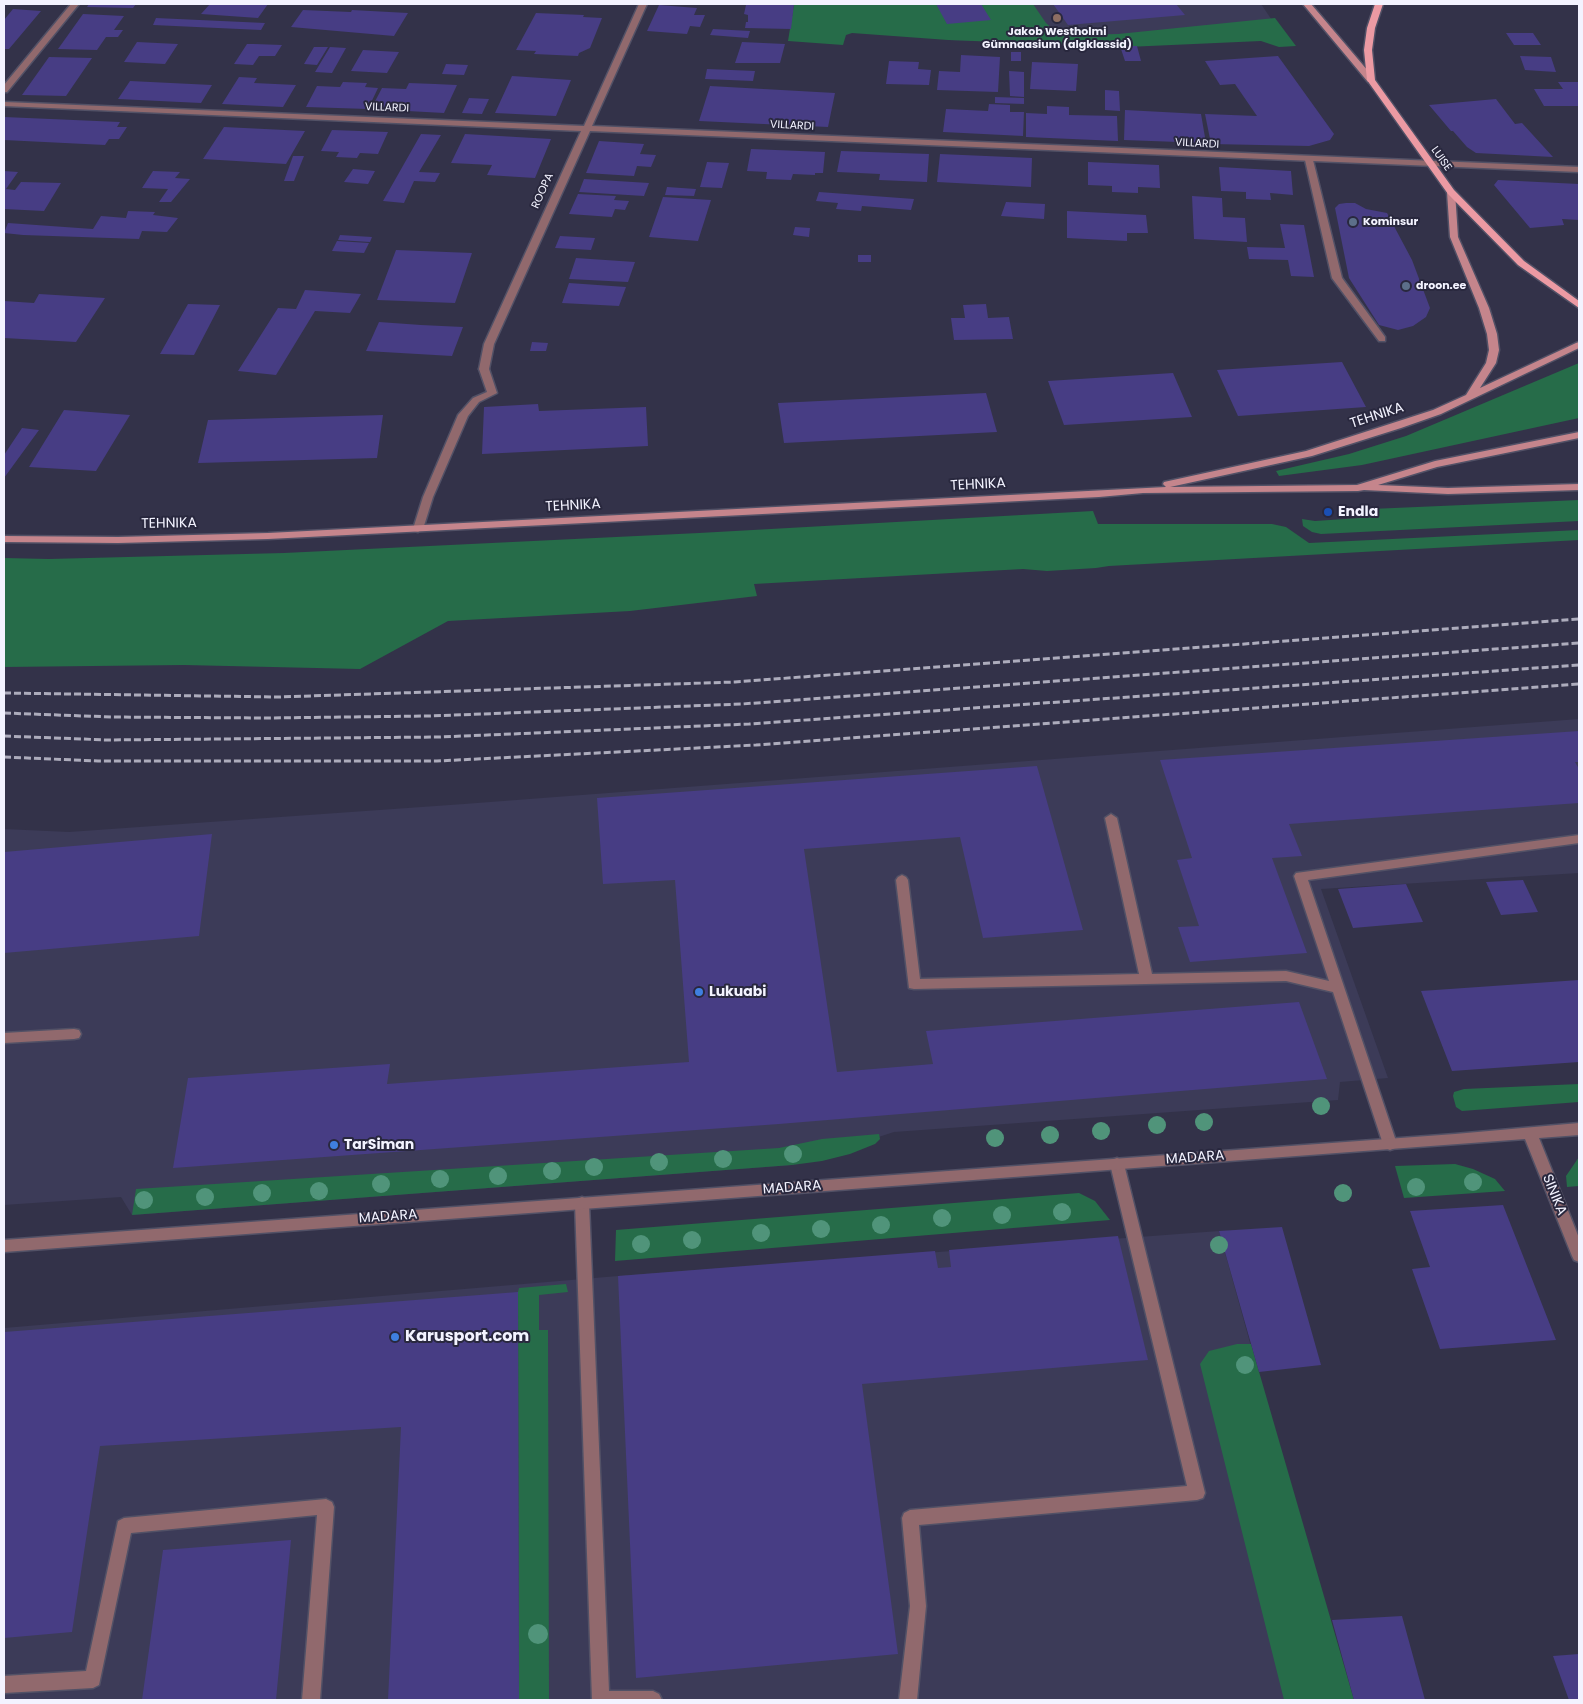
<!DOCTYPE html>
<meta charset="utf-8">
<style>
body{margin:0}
#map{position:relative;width:1583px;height:1704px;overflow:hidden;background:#333249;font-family:Poppins,sans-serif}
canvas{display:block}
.frame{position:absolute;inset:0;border:5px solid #f3f3ff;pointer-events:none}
</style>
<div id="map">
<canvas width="1583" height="1704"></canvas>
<div class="frame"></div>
</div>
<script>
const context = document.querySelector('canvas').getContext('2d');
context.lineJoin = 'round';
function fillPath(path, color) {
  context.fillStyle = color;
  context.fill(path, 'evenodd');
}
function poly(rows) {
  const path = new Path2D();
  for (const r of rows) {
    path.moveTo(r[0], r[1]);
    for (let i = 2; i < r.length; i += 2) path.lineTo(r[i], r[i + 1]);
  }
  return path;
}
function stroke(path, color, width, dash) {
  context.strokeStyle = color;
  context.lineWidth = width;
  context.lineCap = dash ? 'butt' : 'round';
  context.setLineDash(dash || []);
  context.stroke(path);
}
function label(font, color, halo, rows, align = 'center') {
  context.font = font + ' Poppins,sans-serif';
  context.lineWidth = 4;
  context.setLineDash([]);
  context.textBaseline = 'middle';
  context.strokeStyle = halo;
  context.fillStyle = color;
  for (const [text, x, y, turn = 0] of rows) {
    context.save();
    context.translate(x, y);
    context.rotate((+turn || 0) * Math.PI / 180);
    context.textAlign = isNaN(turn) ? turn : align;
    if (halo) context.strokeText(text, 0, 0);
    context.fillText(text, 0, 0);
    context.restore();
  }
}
fillPath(poly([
 [837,4,1261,4,1284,38,1119,45,948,40],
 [1579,719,1579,873,1321,889,1388,1078,1340,1082,1338,1100,894,1132,792,1165,132,1215,121,1197,4,1205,4,829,69,832,464,804],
 [1219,1231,1349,1700,4,1700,4,1328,618,1276]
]), '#3c3b58');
fillPath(poly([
 [794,4,1033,4,1046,23,1053,29,1062,33,1075,35,1118,34,1275,18,1296,46,1279,47,1261,41,1127,47,948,40,852,33,846,35,843,45,788,41],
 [1579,363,1579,418,1362,465,1279,476,1276,471,1349,454,1406,436],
 [1579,500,1579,521,1321,534,1312,532,1303,526,1302,519,1315,521,1375,517,1371,509],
 [1093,511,1098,524,1272,524,1286,527,1309,543,1579,530,1579,540,1109,566,1096,568,1047,571,1023,569,754,584,757,596,630,611,448,621,360,669,184,665,4,667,4,558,49,559,284,553,699,533],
 [1579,1084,1579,1102,1462,1111,1456,1107,1453,1096,1454,1092,1464,1089],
 [879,1134,880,1139,875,1144,850,1154,822,1161,792,1165,132,1215,136,1189,779,1148,822,1139],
 [1579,1157,1579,1186,1567,1187,1566,1176],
 [1455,1164,1473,1169,1495,1179,1505,1191,1404,1198,1395,1166],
 [1079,1193,1095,1201,1110,1220,615,1261,616,1230],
 [566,1284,568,1292,539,1295,539,1330,548,1330,549,1700,519,1700,518,1292,519,1288],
 [1237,1344,1251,1344,1354,1700,1284,1700,1200,1364,1209,1351]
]), '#266c49');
fillPath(poly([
 [89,4,136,4,133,8,87,7],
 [210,4,268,4,258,18,201,14],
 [750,4,794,4,791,29,745,28,746,22,748,22,748,15,744,14,746,5],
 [936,4,981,4,991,20,947,24],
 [1053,4,1176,4,1185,15,1068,25],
 [659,5,697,8,694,15,705,15,700,27,690,26,687,34,647,31],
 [13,9,41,11,9,49,4,49,4,20],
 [303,10,351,12,352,10,408,13,394,36,291,27],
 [536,13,584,15,583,17,602,18,590,48,579,53,578,56,534,54,536,51,516,50],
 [83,14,124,16,114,30,123,30,118,37,106,37,97,50,58,49],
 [156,18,265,23,261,30,153,25],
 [713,29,750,31,748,38,710,35],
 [1506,33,1533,33,1541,45,1514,45],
 [137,42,178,44,165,64,124,62],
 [742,42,785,44,780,63,735,63],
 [247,44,254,44,282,45,275,56,259,56,253,65,234,64],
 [1120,46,1137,46,1141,61,1125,61],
 [314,47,328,47,317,65,304,64],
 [330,47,346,48,332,73,315,72],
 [363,50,399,52,387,73,351,71],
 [1011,52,1021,52,1021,61,1011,61],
 [961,55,1000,57,998,92,937,90,939,71,960,72],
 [1278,56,1334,134,1330,140,1309,146,1211,144,1205,114,1257,116,1235,84,1220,85,1205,61],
 [1520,56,1551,57,1556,72,1525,70],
 [49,57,92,58,66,96,22,95],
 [889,61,919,62,918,69,931,70,929,85,886,84],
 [1032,62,1078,64,1076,91,1030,89],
 [446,64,468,65,464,75,442,74],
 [707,69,755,71,753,81,705,79],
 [1009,71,1024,72,1024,97,1010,96],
 [512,76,571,80,556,116,495,113],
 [239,77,257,78,254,83,296,85,283,107,222,104],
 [130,81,212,85,201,103,118,99],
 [343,82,367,83,365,87,378,88,368,109,306,107,317,86,340,87],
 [1558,82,1579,82,1579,106,1544,106,1534,89,1563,89],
 [409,83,435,84,457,85,444,113,371,109,382,88,406,89],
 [710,86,835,93,828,127,699,121],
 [1105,90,1119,91,1120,111,1105,110],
 [995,97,1024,98,1024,104,995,103],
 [469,98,489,99,482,114,462,113],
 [1496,99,1515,124,1522,123,1553,157,1476,153,1467,147,1453,131,1451,131,1429,105],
 [989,104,1010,105,1010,112,1024,112,1023,136,943,132,946,109,988,111],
 [1047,106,1069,107,1069,115,1117,116,1118,141,1026,137,1026,113,1047,114],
 [1125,110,1201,114,1206,143,1124,140],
 [4,117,120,122,117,127,127,127,119,139,109,139,105,145,4,140],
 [224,127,305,131,286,164,203,159],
 [332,130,388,132,378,154,360,153,357,158,336,157,339,152,321,151],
 [421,134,441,135,419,172,440,173,435,182,414,181,404,203,383,201],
 [465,134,551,139,535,178,487,175,492,165,451,163],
 [599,141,644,144,640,154,656,155,651,167,637,166,634,176,586,173],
 [751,149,825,152,823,173,815,173,815,175,793,174,791,180,766,179,767,172,747,171],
 [841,151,929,154,927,182,879,180,880,174,837,172],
 [940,154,1032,158,1031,187,937,182],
 [293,156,304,156,294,181,284,181],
 [707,162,729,163,722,188,700,187],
 [1088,162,1159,165,1160,188,1138,187,1138,193,1112,192,1112,186,1088,185],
 [1219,167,1291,171,1293,195,1270,193,1271,200,1246,199,1246,192,1221,191],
 [353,169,375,171,368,184,344,182],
 [4,171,18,172,6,189,15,190,21,182,61,183,44,211,4,209],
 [153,171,180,172,175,178,190,179,171,202,159,202,168,189,142,188],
 [584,179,649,183,644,196,579,192],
 [1498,180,1579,184,1579,220,1562,219,1564,225,1530,228,1494,185],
 [667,187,696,189,694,196,665,195],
 [819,192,914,199,911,210,862,206,861,211,836,209,838,203,816,201],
 [578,194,616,196,614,200,629,201,625,210,615,209,612,217,569,214],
 [1192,196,1222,198,1223,217,1245,218,1247,242,1194,239],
 [663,197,711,200,698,241,649,237],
 [1006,202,1045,204,1044,219,1001,216],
 [1346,203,1355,203,1366,209,1387,213,1412,260,1430,308,1426,317,1413,326,1398,330,1379,325,1349,278,1335,208,1339,204],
 [128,211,155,212,153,215,178,218,167,232,142,231,139,239,23,235,4,233,8,223,93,229,101,216,126,218],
 [1067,211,1146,215,1148,233,1127,233,1127,241,1067,238],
 [1280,224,1304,225,1314,277,1291,276,1288,260,1249,259,1247,247,1285,248],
 [795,227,810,228,809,237,793,235],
 [340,235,372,237,370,242,338,240],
 [560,236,595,238,591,250,555,248],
 [337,241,369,243,364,253,332,251],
 [396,250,472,253,455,303,377,300],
 [858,255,871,255,871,262,858,262],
 [576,258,635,262,628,282,569,279],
 [569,283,626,287,619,306,562,303],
 [305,290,361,294,350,313,315,311,276,375,238,371,278,308,296,309],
 [39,294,105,298,76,342,4,338,4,301,34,303],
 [188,304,220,305,194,355,160,354],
 [986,304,988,318,1009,317,1013,339,954,340,951,318,965,318,963,305],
 [379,322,421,325,463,327,452,356,366,351],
 [532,342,548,343,546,351,530,351],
 [1342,362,1366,407,1238,416,1217,370],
 [1173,373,1192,417,1064,425,1048,381],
 [986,393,997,432,784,443,778,403],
 [538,404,539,411,646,407,648,446,482,454,484,407],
 [64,410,130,415,96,471,29,467],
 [383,415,377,458,198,463,208,420],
 [22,428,39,430,4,478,4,455],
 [1579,731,1579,762,1575,762,1579,769,1579,803,1289,824,1302,856,1272,858,1307,953,1190,962,1178,927,1199,926,1177,860,1192,858,1160,760],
 [1037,766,1083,930,983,938,960,837,804,849,837,1072,933,1064,926,1031,1299,1002,1327,1079,779,1124,173,1168,188,1078,390,1064,387,1084,689,1062,675,880,603,884,597,798],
 [212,834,199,936,4,953,4,852],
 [1523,880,1538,912,1501,915,1486,882],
 [1406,884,1423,922,1353,928,1338,889],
 [1579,980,1579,1062,1452,1071,1421,991],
 [1503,1205,1556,1340,1440,1349,1412,1269,1430,1267,1410,1211],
 [1282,1227,1321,1365,1259,1372,1219,1231],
 [1118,1236,1148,1360,862,1384,898,1654,636,1678,618,1276,935,1251,938,1268,951,1267,949,1250],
 [518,1292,519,1700,388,1700,401,1427,100,1446,72,1632,4,1638,4,1332],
 [291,1540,276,1700,142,1700,163,1550],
 [1402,1616,1425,1700,1354,1700,1332,1620],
 [1579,1654,1579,1700,1569,1700,1553,1656]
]), '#473d84');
const service = poly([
 [1309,157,1313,160,1342,278,1385,337,1385,341,1379,341,1332,278,1305,160,1309,157],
 [484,366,489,369,497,393,479,402,468,416,433,497,423,529,418,532,414,531,413,529,423,497,458,415,473,398,487,392,479,369,484,366],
 [1111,814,1117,818,1152,974,1286,971,1329,981,1294,876,1296,873,1579,835,1579,843,1308,880,1397,1144,1395,1148,1390,1150,1385,1148,1383,1144,1333,992,1286,981,914,989,909,988,896,880,898,877,902,875,906,877,908,880,920,979,1139,974,1105,818,1111,814],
 [74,1029,79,1030,81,1034,79,1038,74,1039,4,1043,4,1033,74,1029],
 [1117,1158,1122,1160,1124,1164,1205,1493,1203,1498,1197,1500,919,1525,926,1606,917,1700,899,1700,910,1606,902,1518,904,1513,910,1510,1187,1486,1110,1164,1112,1160,1117,1158],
 [582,1197,587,1199,589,1203,609,1691,653,1691,659,1694,662,1700,592,1700,575,1203,577,1199,582,1197],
 [326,1499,332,1502,334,1507,320,1700,302,1700,317,1515,131,1533,99,1685,93,1688,4,1693,4,1676,86,1671,118,1521,124,1518,326,1499]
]);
const minor = poly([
 [71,4,79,4,7,92,4,92,4,85,71,4],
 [639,4,647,4,592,126,1579,167,1579,172,590,131,494,344,489,369,484,372,479,369,484,344,581,131,4,106,4,102,584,126,639,4],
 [1579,1123,1579,1135,1539,1138,1579,1238,1579,1262,1574,1260,1572,1256,1525,1139,4,1252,4,1240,1455,1134,1579,1123]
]);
const secondary = poly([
 [1303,4,1311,4,1374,78,1374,82,1368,82,1303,4],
 [1451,189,1455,192,1458,237,1489,308,1497,334,1499,350,1496,363,1480,388,1576,343,1579,342,1579,348,1441,414,1401,428,1312,456,1170,487,1357,485,1435,461,1579,432,1579,438,1437,467,1378,485,1448,488,1579,484,1579,490,1448,494,1364,490,1358,491,1143,493,1099,497,268,539,118,543,4,542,4,536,118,537,268,533,1166,487,1163,484,1164,482,1306,451,1433,410,1466,395,1486,363,1489,350,1487,334,1479,308,1450,237,1447,192,1451,189]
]);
const primary = poly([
 [1375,4,1383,4,1375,28,1372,50,1375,80,1454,190,1524,261,1579,301,1579,308,1518,265,1448,194,1367,80,1364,50,1367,28,1375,4]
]);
stroke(service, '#525166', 3);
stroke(minor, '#525166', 3);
stroke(secondary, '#525166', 3);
stroke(primary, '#525166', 3);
fillPath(service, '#91696d');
fillPath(minor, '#91696d');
fillPath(secondary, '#c5858c');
fillPath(primary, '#ec9aa3');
stroke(poly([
 [4,693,278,697,735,682,1579,619],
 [4,713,111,717,269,718,429,716,742,704,1579,643],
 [4,736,107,740,440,737,749,724,1579,665],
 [4,757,98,761,437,761,756,745,1579,684]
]), '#adacbc', 3, [7, 3]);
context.fillStyle = '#50947a';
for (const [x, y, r] of [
 [1321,1106,9],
 [1204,1122,9],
 [1157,1125,9],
 [1101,1131,9],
 [1050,1135,9],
 [995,1138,9],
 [793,1154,9],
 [723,1159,9],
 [659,1162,9],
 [594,1167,9],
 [552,1171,9],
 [498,1176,9],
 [440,1179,9],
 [1473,1182,9],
 [381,1184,9],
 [1416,1187,9],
 [319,1191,9],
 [262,1193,9],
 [1343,1193,9],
 [205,1197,9],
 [144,1200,9],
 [1062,1212,9],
 [1002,1215,9],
 [942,1218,9],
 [881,1225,9],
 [821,1229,9],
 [761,1233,9],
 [692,1240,9],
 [641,1244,9],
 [1219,1245,9],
 [1245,1365,9],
 [538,1634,10]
]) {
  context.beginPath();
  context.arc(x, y, r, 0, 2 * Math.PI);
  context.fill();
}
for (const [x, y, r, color] of [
 [1057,18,5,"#8d6e63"],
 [1353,222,5,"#5c6f8a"],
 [1406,286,5,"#5c6f8a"],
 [1328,512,5,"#1a4fb4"],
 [699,992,5,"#3f7fe0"],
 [334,1145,5,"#3f7fe0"],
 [395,1337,5,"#3f7fe0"]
]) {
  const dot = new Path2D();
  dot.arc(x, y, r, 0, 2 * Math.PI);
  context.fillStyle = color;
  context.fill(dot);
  stroke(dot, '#29283e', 2);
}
label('bold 11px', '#f3f3ff', '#29283e', [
 ["Jakob Westholmi",1057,32,"center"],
 ["Gümnaasium (algklassid)",1057,45,"center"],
 ["Kominsur",1363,222],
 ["droon.ee",1416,286]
], 'left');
label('11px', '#f3f3ff', '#29283e', [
 ["VILLARDI",387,108,2],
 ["VILLARDI",792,126,3],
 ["VILLARDI",1197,144,3],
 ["LUISE",1441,159,55],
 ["ROOPA",543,191,-66]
]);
label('14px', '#f3f3ff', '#29283e', [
 ["TEHNIKA",1377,416,-18],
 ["TEHNIKA",978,485,-3],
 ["TEHNIKA",573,506,-3],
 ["TEHNIKA",169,524,-1],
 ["MADARA",1195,1158,-4],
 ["MADARA",792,1188,-4],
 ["SINIKA",1554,1195,68],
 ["MADARA",388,1217,-4]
]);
label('bold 14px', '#f3f3ff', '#29283e', [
 ["Endla",1338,512],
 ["Lukuabi",709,992],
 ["TarSiman",344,1145]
], 'left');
label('bold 16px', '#f3f3ff', '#29283e', [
 ["Karusport.com",405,1337]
], 'left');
</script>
